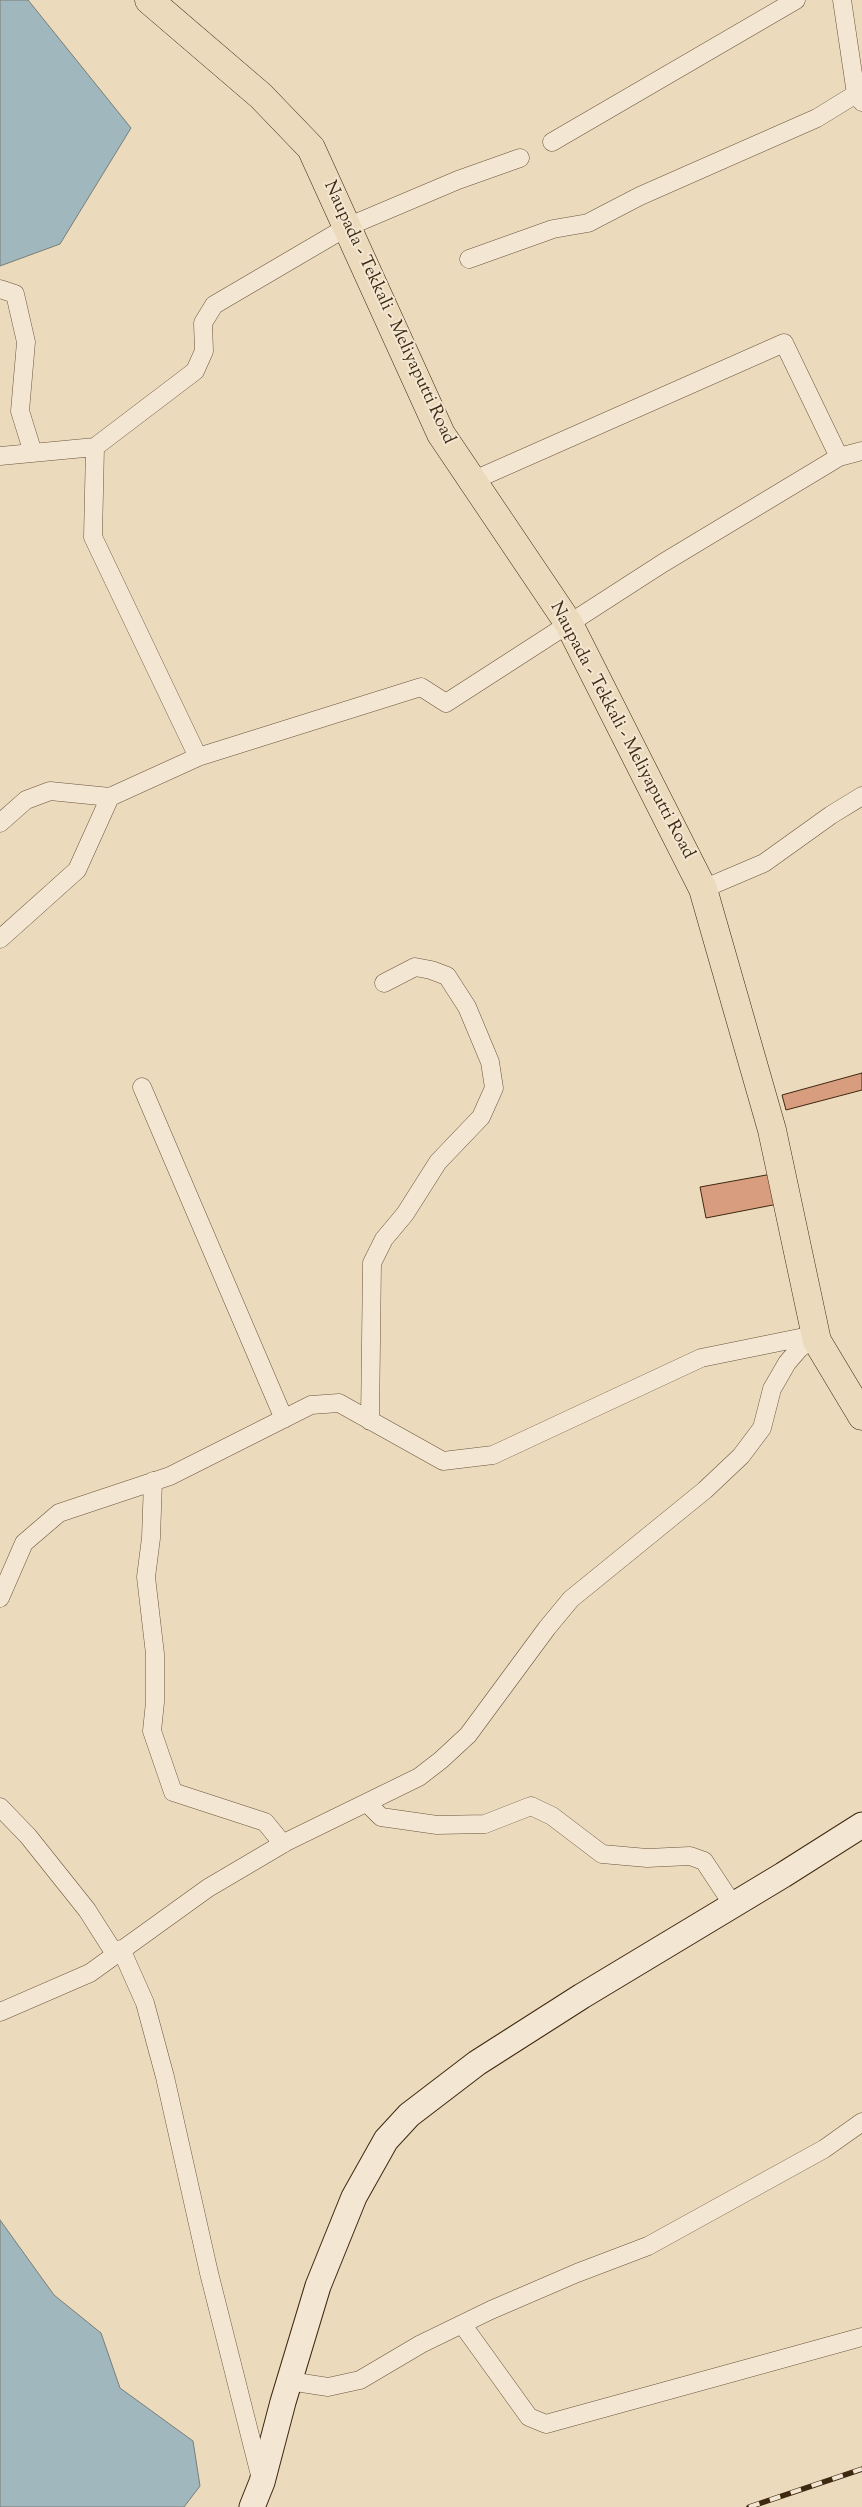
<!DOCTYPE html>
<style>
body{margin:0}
canvas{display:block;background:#ecdabd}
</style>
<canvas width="862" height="2507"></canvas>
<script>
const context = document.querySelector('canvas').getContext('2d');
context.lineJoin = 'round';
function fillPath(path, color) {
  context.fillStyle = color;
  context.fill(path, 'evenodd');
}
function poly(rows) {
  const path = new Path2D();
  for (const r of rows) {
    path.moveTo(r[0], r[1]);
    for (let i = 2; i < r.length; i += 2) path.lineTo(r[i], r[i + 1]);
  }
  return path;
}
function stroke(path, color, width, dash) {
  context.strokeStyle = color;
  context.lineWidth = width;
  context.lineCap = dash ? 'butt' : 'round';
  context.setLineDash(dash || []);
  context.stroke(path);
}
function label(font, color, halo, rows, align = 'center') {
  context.font = font + ' "Sorts Mill Goudy",serif';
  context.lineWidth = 4;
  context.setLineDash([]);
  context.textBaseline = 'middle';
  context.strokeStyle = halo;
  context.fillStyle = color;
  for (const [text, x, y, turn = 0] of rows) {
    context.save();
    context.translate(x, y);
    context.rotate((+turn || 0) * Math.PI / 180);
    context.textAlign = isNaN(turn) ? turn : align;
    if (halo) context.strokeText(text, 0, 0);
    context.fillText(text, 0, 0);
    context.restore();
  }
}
const water = poly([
 [0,0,28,0,131,128,60,244,0,266,0,0],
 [0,2220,54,2295,101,2333,120,2388,193,2441,200,2486,184,2507,0,2507,0,2220]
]);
fillPath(water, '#9fb7bd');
stroke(water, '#787e77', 1);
const building = poly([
 [862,1073,862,1090,786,1110,782,1095,862,1073],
 [772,1174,778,1204,706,1218,700,1187,772,1174]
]);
fillPath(building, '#d89d7e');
stroke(building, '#3e280f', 1);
const minor = poly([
 [842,0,856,94],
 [552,142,796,0],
 [469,259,553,229,588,223,640,196,817,118,856,94,862,102],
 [0,289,15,294,26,342,20,411,33,453],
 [95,447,93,537,198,757],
 [0,456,95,447,195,371,204,351,203,323,214,305,347,227,458,180,520,158],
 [472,481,784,343,839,457],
 [0,823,26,800,50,791,110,797],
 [703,889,764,863,831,815,862,796],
 [0,939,77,870,110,797,198,757,421,687,446,703,663,563,839,457,862,451],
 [142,1087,284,1419],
 [370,1421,372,1263,384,1239,405,1214,438,1162,481,1117,494,1088,490,1062,467,1007,447,976,431,970,415,967,384,983],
 [153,1481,151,1538,146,1577,155,1654,155,1702,152,1731,173,1792,265,1822,283,1844],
 [0,1598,24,1543,59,1513,170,1476,311,1405,339,1403,443,1461,493,1455,701,1358,814,1335],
 [367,1803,381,1817,437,1825,485,1824,531,1806,552,1816,602,1854,647,1858,690,1856,704,1861,733,1905],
 [0,1807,28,1836,87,1910,115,1954],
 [121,1949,145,2003,165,2077,209,2273,261,2479],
 [0,2012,90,1973,208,1888,286,1842,419,1777,441,1760,468,1735,547,1628,571,1599,705,1490,741,1456,762,1428,772,1389,787,1363,799,1349,817,1335],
 [462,2324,529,2417,546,2424,862,2337],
 [289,2381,328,2387,360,2380,421,2344,491,2310,577,2273,648,2246,824,2149,862,2122]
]);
const secondary = poly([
 [252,2507,262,2482,283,2402,318,2286,354,2197,386,2140,409,2115,477,2063,582,1996,783,1875,862,1825]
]);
const primary = poly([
 [149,0,261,96,311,148,441,434,569,624,703,889,772,1130,817,1341,862,1416]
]);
stroke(minor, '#6a543a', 19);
stroke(secondary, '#3e280f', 27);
stroke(primary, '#3e280f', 29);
stroke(minor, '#f3e7d4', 18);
stroke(secondary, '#f3e7d4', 25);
stroke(primary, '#ecdabd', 28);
const rail = poly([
 [749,2507,862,2469]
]);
stroke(rail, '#3e280f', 5.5);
stroke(rail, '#f3e7d4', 4, [11]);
label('18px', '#3e280f', '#f3e7d4', [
 ["Naupada - Tekkali - Meliyaputti Road",388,313,65],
 ["Naupada - Tekkali - Meliyaputti Road",621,731,62]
]);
</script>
